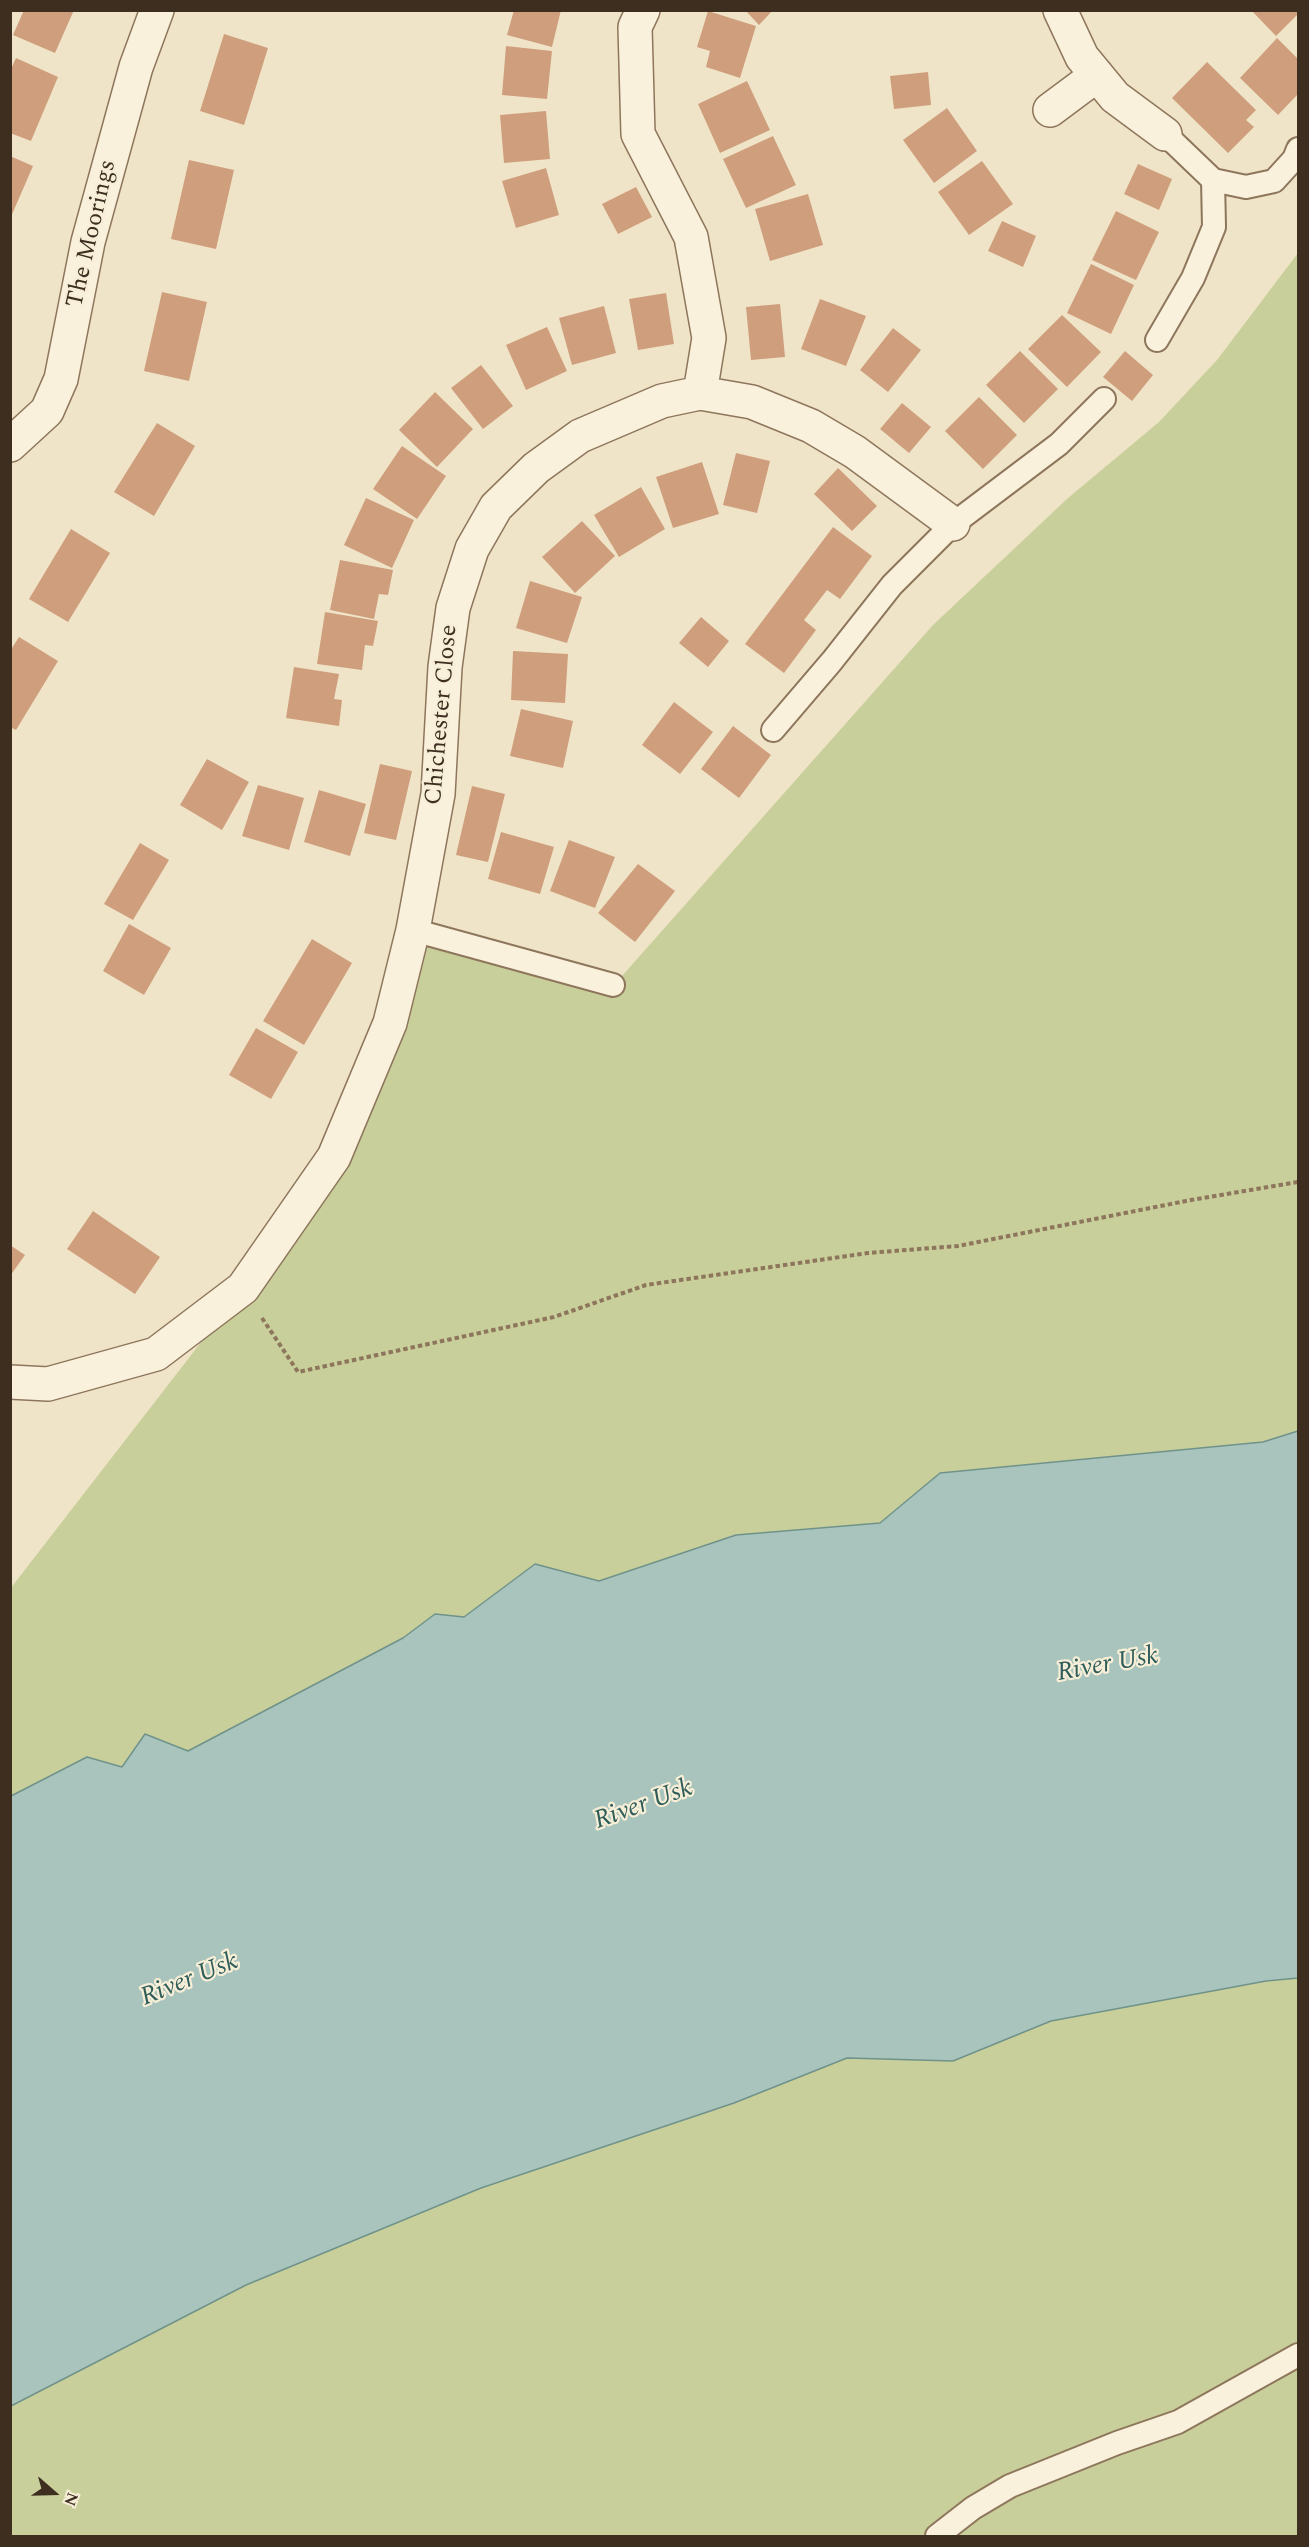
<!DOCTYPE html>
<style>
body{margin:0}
#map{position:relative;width:1309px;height:2547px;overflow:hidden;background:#f0e4c8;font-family:Spectral,serif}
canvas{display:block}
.frame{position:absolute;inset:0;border:12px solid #3d2e20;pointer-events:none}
.north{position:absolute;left:24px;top:2463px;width:60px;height:60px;-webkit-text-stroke:4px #f7eed8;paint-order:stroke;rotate:110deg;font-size:16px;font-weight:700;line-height:24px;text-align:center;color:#3d2e20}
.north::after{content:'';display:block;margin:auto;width:21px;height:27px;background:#3d2e20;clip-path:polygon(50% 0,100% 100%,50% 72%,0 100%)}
</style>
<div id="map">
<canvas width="1309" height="2547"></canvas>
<div class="frame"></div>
<div class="north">N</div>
</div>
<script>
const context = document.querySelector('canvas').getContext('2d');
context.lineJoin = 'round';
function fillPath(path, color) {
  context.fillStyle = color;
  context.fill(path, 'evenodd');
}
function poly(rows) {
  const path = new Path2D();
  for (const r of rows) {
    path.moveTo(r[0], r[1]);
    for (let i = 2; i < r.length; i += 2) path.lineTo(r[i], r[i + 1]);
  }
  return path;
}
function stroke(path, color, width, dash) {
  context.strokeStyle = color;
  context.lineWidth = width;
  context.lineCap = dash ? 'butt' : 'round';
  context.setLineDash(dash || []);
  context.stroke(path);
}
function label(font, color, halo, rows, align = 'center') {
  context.font = font + ' Spectral,serif';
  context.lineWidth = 4.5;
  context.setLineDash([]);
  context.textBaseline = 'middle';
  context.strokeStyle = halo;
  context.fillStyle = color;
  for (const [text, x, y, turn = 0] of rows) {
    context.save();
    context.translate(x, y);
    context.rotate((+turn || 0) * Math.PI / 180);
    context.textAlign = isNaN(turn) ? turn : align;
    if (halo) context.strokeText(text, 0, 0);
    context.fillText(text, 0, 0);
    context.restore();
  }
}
fillPath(poly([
 [1298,253,1298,1431,1263,1442,940,1473,880,1523,736,1535,599,1581,535,1564,464,1617,435,1614,403,1638,188,1751,145,1734,122,1767,87,1757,11,1796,10,1589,243,1288,334,1157,413,930,614,985,933,625,1068,498,1159,422,1217,360],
 [1298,1978,1298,2536,11,2536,11,2406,246,2285,481,2188,734,2103,847,2058,953,2061,1051,2021,1266,1981]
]), '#c9cf9b');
const water = poly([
 [1298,1431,1298,1978,1266,1981,1051,2021,953,2061,847,2058,734,2103,481,2188,246,2285,11,2406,11,1796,87,1757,122,1767,145,1734,188,1751,403,1638,435,1614,464,1617,535,1564,599,1581,736,1535,880,1523,940,1473,1263,1442,1298,1431]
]);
fillPath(water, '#a9c4bc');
stroke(water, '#6f938a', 1.5);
fillPath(poly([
 [24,10,74,10,55,53,13,35],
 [514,10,561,10,552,47,507,35],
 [745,10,773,10,759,25],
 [1251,10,1298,10,1298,14,1276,36],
 [708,11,756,26,740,78,706,67,710,51,697,47],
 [224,34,268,48,244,125,200,111],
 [1277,38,1298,59,1298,94,1278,115,1240,78],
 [506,46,552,51,547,99,502,95],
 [16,58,58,77,31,141,10,133,10,71],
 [1207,62,1256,110,1246,120,1254,127,1228,153,1172,98],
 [928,72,931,105,894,109,890,76],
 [747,81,770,130,720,153,698,104],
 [947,108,977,151,934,183,903,140],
 [546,111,550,159,504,163,500,115],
 [773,136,796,185,746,208,723,159],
 [10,156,33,166,10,219],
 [189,160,234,170,216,249,171,239],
 [982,161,1013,204,969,235,938,192],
 [1138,164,1172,179,1159,210,1124,194],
 [546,168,559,215,516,228,502,181],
 [636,187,652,217,618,234,602,204],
 [808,194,823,245,770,261,755,209],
 [1116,211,1159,232,1136,280,1092,260],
 [1002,221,1036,236,1023,267,988,251],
 [1091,264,1134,285,1111,334,1067,313],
 [162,292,207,302,189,381,144,371],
 [666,293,674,344,638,350,629,299],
 [820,299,866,316,846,366,801,349],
 [780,304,785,357,751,360,746,307],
 [604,306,616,353,572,365,559,318],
 [1062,315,1101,352,1067,387,1028,349],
 [547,327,567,371,526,390,506,345],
 [893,328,921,350,888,392,860,370],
 [1020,351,1058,389,1024,423,986,385],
 [1125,351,1153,375,1132,401,1103,377],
 [481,365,513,406,483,429,451,388],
 [435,392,473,429,437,467,399,430],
 [979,397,1017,435,983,469,945,431],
 [902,403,931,427,909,453,880,429],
 [157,423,195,446,154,516,114,492],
 [402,446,446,476,417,519,373,489],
 [736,453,770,461,757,513,723,505],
 [702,462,719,514,673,528,656,477],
 [838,468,877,506,852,531,814,494],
 [641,487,665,529,619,557,594,515],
 [366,498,414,520,392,568,344,545],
 [582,521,615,556,575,593,542,557],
 [833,527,872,556,840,599,827,590,804,620,816,630,784,673,745,644],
 [71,529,110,553,68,622,29,599],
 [340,560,393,570,388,595,379,594,374,619,330,610],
 [530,581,582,597,567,643,516,628],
 [325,612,378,621,373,646,365,645,362,670,317,664],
 [701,617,729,641,708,667,679,643],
 [19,637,58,661,16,730,10,727,10,651],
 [513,651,568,654,565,703,511,700],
 [294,667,339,674,334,699,342,700,339,726,286,718],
 [674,702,713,732,680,774,642,745],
 [521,709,573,721,563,768,510,756],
 [733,726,771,755,739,798,701,769],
 [207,759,249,782,222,830,180,805],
 [380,764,412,771,396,840,364,833],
 [258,785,304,798,289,850,242,836],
 [472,786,505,794,488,862,456,855],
 [319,790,366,804,350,856,304,842],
 [501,832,554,847,540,894,488,879],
 [569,840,615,857,595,908,550,891],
 [140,843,169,860,133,920,104,904],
 [638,864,675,891,635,942,598,913],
 [129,924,171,948,144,995,103,971],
 [312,939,352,963,304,1045,263,1021],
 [256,1028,298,1052,271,1099,229,1075],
 [93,1211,160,1257,135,1294,67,1249],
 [10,1245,25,1255,10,1276]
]), '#cf9f7d');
const service = poly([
 [1213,180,1246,187,1274,181,1294,159,1298,149],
 [1157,340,1193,278,1214,227,1213,180,1165,134],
 [773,730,832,661,892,585,953,524,1059,444,1104,399],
 [413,930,613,985],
 [937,2536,973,2508,1010,2486,1117,2443,1178,2422,1298,2355]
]);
const minor = poly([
 [643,10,635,27,638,134,691,237,709,338,700,393],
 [1060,10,1082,57,1115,97,1165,134],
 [1050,110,1097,75],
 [10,445,47,411,61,379,88,242,136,67,157,10],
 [10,1382,48,1384,156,1354,243,1288,334,1157,390,1023,413,930,438,794,445,667,453,608,472,549,496,507,536,468,580,436,662,401,700,393,752,402,811,426,855,452,953,524]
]);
stroke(service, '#8d765c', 26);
stroke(minor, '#8d765c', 36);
stroke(poly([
 [262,1318,298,1372,554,1317,646,1285,868,1253,958,1246,1191,1200,1298,1182]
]), '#8d765c', 4, [4.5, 3]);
stroke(service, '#faf1dc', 22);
stroke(minor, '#faf1dc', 33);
label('24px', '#3d2e20', '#f7eed8', [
 ["The Moorings",93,234,-77],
 ["Chichester Close",443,715,-85]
]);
label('italic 26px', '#2f5d5a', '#f7eed8', [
 ["River Usk",1108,1666,-10],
 ["River Usk",644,1806,-20],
 ["River Usk",190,1981,-22]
]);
</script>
